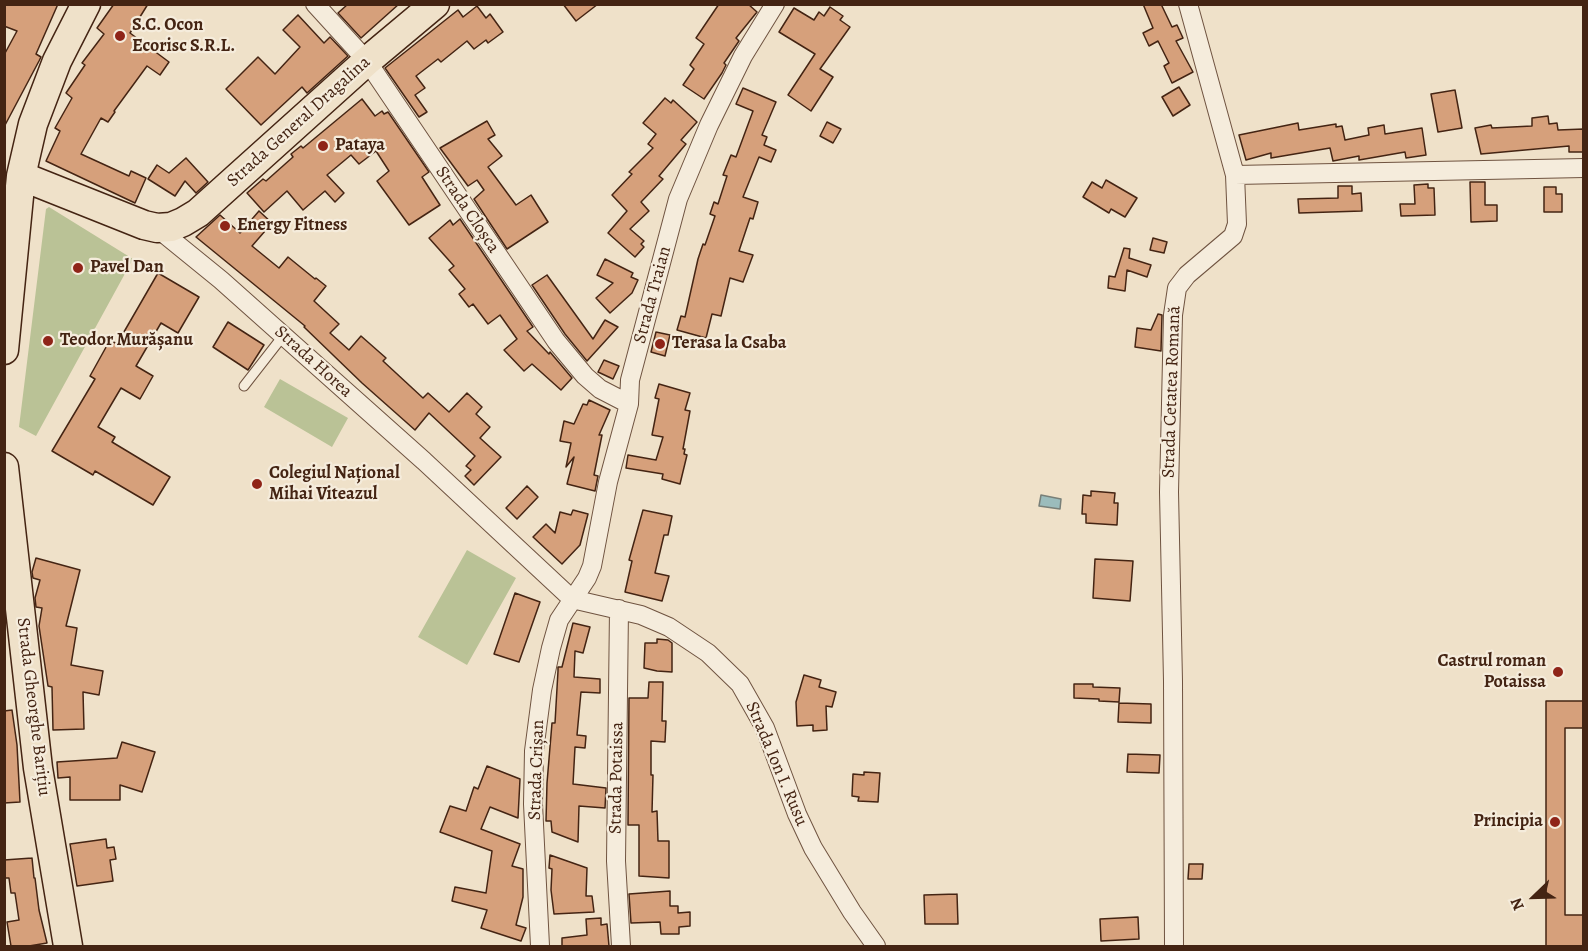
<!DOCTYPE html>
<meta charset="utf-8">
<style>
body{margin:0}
#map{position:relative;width:1588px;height:951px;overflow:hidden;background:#efe1c9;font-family:Alegreya,serif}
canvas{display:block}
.frame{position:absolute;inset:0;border:6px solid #442413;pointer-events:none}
.north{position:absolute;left:1504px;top:867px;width:60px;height:60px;-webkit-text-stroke:4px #f5ecdc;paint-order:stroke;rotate:247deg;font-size:16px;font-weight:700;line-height:24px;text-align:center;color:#442413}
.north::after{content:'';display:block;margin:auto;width:21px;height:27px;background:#442413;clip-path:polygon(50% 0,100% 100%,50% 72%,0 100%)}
</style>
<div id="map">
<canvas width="1588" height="951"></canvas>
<div class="frame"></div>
<div class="north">N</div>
</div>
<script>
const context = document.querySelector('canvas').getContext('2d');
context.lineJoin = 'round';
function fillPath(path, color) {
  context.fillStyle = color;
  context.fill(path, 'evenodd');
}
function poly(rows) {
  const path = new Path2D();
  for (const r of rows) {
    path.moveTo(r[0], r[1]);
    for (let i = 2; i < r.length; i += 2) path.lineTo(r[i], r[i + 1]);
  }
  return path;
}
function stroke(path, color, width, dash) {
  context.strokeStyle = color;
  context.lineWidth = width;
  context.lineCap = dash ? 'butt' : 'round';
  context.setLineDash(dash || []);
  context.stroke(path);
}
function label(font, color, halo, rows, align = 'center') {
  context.font = font + ' Alegreya,serif';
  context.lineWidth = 4.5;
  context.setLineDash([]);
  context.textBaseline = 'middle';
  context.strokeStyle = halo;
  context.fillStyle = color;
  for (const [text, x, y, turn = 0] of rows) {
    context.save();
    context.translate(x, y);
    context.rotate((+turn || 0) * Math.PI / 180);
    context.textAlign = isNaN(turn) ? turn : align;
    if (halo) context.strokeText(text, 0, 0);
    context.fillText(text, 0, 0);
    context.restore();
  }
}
fillPath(poly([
 [49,207,133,259,36,436,19,427,46,209],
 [280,379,348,418,332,447,264,407],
 [467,550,516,578,467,665,418,637]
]), '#bac296');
const water = poly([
 [1041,495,1061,499,1060,509,1039,506,1041,495]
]);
fillPath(water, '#9bbcbc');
stroke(water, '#787f78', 1.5);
const building = poly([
 [4,4,58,4,36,54,41,57,39,61,4,127,4,55,17,31,4,26,4,4],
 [114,4,148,4,130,33,169,62,160,75,147,66,114,111,115,112,108,122,101,118,81,154,129,176,131,171,146,178,135,203,46,161,60,131,55,128,72,98,66,93,85,65,82,63,104,34,97,28,114,4],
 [348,4,399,4,361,38,338,13,348,4],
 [563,4,598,4,576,21,563,4],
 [719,4,748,4,757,12,736,38,739,41,724,63,726,65,722,73,704,99,683,85,694,69,690,65,704,44,696,38,719,4],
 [1143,4,1161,4,1172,27,1177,25,1183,38,1176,41,1193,72,1172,83,1164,66,1169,63,1158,41,1149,46,1143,33,1153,28,1143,4],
 [477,6,486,18,490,14,503,32,488,43,486,40,474,49,467,41,441,62,438,59,416,76,425,88,415,95,427,112,419,117,385,68,458,10,463,17,477,6],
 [830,7,843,16,840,20,850,27,820,69,833,77,811,111,788,95,815,54,779,32,794,8,814,20,819,12,824,16,830,7],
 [298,15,324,43,330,37,348,56,307,93,302,87,261,125,226,89,258,57,275,74,300,47,283,30,298,15],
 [1179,87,1190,105,1173,116,1162,97,1179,87],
 [743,88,776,102,762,135,767,137,764,145,776,150,771,162,759,157,743,197,758,202,753,219,750,218,739,251,753,255,743,282,730,278,721,316,712,314,706,338,677,330,681,316,685,317,698,259,703,244,705,245,715,216,710,214,714,202,718,204,727,176,723,175,731,155,736,157,753,111,736,104,743,88],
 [1455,90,1462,128,1438,132,1431,94,1455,90],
 [665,98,671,103,673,100,697,122,681,140,686,144,659,176,663,179,641,202,649,211,630,229,644,241,641,244,644,247,635,257,608,233,627,211,612,195,632,174,629,172,653,148,648,144,656,134,643,123,665,98],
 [362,99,375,116,382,111,384,114,388,112,429,172,422,177,440,205,409,225,377,181,389,171,376,151,359,164,351,155,327,175,344,193,335,202,325,191,303,210,287,191,264,212,247,193,263,179,266,181,293,157,291,154,301,146,303,148,362,99],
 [1548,116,1549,124,1557,123,1558,130,1584,129,1584,152,1569,152,1569,146,1481,154,1475,128,1491,125,1492,128,1532,126,1532,118,1548,116],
 [487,121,495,135,488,139,502,156,488,167,516,205,531,195,548,222,507,249,474,199,484,190,477,180,468,186,440,148,487,121],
 [827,122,841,129,833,143,820,136,827,122],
 [1298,123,1299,130,1336,124,1336,127,1342,126,1345,140,1369,135,1368,128,1384,125,1385,134,1422,128,1426,155,1406,158,1405,152,1359,160,1359,156,1333,161,1330,148,1271,158,1271,153,1246,160,1239,135,1298,123],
 [186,158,208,182,196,193,185,181,175,196,148,179,157,165,169,173,186,158],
 [1106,180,1137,198,1125,217,1111,209,1109,213,1083,197,1092,182,1102,188,1106,180],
 [1470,182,1485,182,1485,205,1497,205,1497,221,1471,222,1470,182],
 [1428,184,1428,188,1434,188,1435,215,1401,216,1400,204,1415,204,1414,185,1428,184],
 [1338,186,1352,186,1352,194,1361,193,1362,211,1299,213,1298,199,1338,198,1338,186],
 [1544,187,1556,187,1556,194,1562,194,1562,212,1544,212,1544,187],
 [259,211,272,223,252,246,279,268,288,257,315,279,316,278,326,286,314,301,339,324,330,333,349,350,361,336,386,358,383,361,423,398,428,393,449,412,467,393,482,407,476,414,490,427,480,438,501,457,474,485,465,476,471,470,466,466,475,456,429,413,415,430,362,383,304,327,305,326,196,237,220,215,240,233,259,211],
 [460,219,533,327,527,331,549,354,550,352,572,378,561,390,532,364,524,371,504,350,517,339,500,315,488,324,473,304,469,307,459,294,465,289,449,270,454,266,429,238,450,220,453,225,460,219],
 [1153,238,1167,242,1164,253,1150,250,1153,238],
 [1124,248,1130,249,1129,258,1151,265,1147,277,1127,270,1125,291,1108,288,1109,276,1115,277,1124,248],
 [605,259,633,273,631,277,638,280,632,293,610,313,596,298,613,283,597,275,605,259],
 [158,273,199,297,178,333,161,323,136,366,153,376,140,399,121,388,98,427,115,437,112,442,170,477,153,505,95,471,93,475,52,451,95,379,90,376,110,340,117,344,158,273],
 [547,275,593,339,605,320,618,327,587,361,565,334,532,285,547,275],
 [1158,314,1162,315,1161,351,1135,347,1137,328,1151,330,1158,314],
 [228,322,264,345,248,370,213,347,228,322],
 [656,332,670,335,665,356,651,352,656,332],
 [604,360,619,366,613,379,598,372,604,360],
 [659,384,690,393,685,410,690,411,683,449,685,449,684,454,687,455,680,484,662,479,663,474,626,468,628,455,656,460,663,437,652,435,659,399,655,398,659,384],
 [589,400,610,410,599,435,602,435,594,475,598,476,595,491,567,484,574,457,566,467,571,443,560,441,564,421,574,424,583,404,587,405,589,400],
 [527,486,538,497,517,519,506,508,527,486],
 [1091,491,1115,493,1114,503,1118,503,1117,525,1086,523,1086,514,1082,514,1083,495,1091,496,1091,491],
 [573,510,588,514,580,545,562,564,533,537,546,524,555,533,560,512,571,515,573,510],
 [643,510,672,516,668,535,664,535,655,573,669,576,662,601,625,592,632,561,629,560,643,510],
 [36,558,80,570,66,626,77,628,71,665,103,671,99,695,83,692,84,729,53,730,52,687,48,686,39,626,42,608,36,607,35,598,40,580,33,578,32,572,36,558],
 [1095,559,1133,561,1130,601,1093,598,1095,559],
 [515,593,540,602,519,662,494,654,515,593],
 [573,623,590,627,583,653,575,651,574,677,600,679,600,693,581,692,577,735,586,736,585,748,575,747,573,784,606,788,605,808,579,806,578,842,552,832,551,821,546,821,547,783,552,723,555,723,558,671,558,667,562,667,573,623],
 [657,639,668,640,672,643,672,672,657,671,644,668,645,643,657,643,657,639],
 [804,675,821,680,819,687,836,692,832,707,826,706,827,730,813,731,813,725,797,726,796,702,804,675],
 [649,682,663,682,662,721,666,721,665,742,651,741,651,775,653,775,652,812,657,811,658,841,669,841,669,878,639,876,639,825,628,825,629,698,648,698,649,682],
 [1074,684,1093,684,1093,687,1120,688,1119,702,1099,701,1099,699,1074,698,1074,684],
 [1546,701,1584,701,1584,728,1565,728,1565,915,1584,915,1584,946,1546,946,1546,701],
 [1119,703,1151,704,1151,723,1118,722,1119,703],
 [12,710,17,745,20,802,4,803,4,711,12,710],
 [122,742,155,752,142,792,120,785,120,800,70,800,70,777,58,778,57,762,117,758,122,742],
 [1128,754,1160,755,1159,773,1127,772,1128,754],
 [487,766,520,779,518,818,490,807,481,829,520,844,512,866,523,869,523,897,516,925,526,928,521,941,481,928,487,910,452,901,455,887,486,893,492,851,440,832,450,806,466,811,474,787,478,789,487,766],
 [864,772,880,773,878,802,858,801,859,797,852,796,853,774,864,775,864,772],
 [106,839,107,848,114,847,116,859,110,860,113,881,77,886,70,844,106,839],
 [550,855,587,868,586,896,592,896,594,912,554,914,551,890,552,869,549,868,550,855],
 [32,858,34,878,35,878,39,910,47,943,29,946,11,946,7,922,19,920,15,893,11,893,9,878,4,878,4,860,32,858],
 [1189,864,1203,864,1202,879,1188,879,1189,864],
 [670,891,670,906,678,906,678,913,690,912,690,926,679,927,679,934,661,934,660,922,631,923,629,894,670,891],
 [957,894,958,924,925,924,924,895,957,894],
 [1138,917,1139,939,1101,941,1100,919,1138,917],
 [601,918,601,925,607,924,609,946,562,946,562,938,587,935,586,919,601,918]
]);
fillPath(building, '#d6a07b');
stroke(building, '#442413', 1.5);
const service = poly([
 [244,386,283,336]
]);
const minor = poly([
 [315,4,367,61,556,341,585,376,600,389,629,404],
 [1235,175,1584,168],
 [157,228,221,280,424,461,572,599],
 [572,599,641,615,669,627,708,653,740,684,765,728,797,814,813,848,852,912,876,946],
 [619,609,616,861,621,946],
 [540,946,533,804,534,751,542,690,551,648,559,620,587,578,592,566,608,482,629,404,630,380,678,199,709,125,743,56,775,4],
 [1174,946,1173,681,1169,492,1173,315,1177,288,1187,275,1233,236,1237,224,1235,175,1188,4]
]);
const primary = poly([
 [21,176,144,225,157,228,171,227,183,222,198,213,367,61,435,4],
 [4,350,21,176,33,124,57,61,86,4],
 [4,467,38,768,68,946]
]);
stroke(service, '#6f5340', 11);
stroke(minor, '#6f5340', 20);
stroke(primary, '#442413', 31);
stroke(service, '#f5ecdc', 9);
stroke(minor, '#f5ecdc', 18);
stroke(primary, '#efe1c9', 28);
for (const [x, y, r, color] of [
 [120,36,6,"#8f2418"],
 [323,146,6,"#8f2418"],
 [225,226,6,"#8f2418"],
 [78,268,6,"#8f2418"],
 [48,341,6,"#8f2418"],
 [660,344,6,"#8f2418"],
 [257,484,6,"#8f2418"],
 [1558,672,6,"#8f2418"],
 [1555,822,6,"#8f2418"]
]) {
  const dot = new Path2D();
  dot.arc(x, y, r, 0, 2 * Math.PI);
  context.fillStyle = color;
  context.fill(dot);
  stroke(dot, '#f5ecdc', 2);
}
label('bold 18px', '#442413', '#f5ecdc', [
 ["S.C. Ocon",132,26],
 ["Ecorisc S.R.L.",132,47],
 ["Pataya",335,146],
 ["Energy Fitness",237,226],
 ["Pavel Dan",90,268],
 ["Teodor Murășanu",60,341],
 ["Terasa la Csaba",672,344],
 ["Colegiul Național",269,474],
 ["Mihai Viteazul",269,495],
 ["Castrul roman",1546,662,"right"],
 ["Potaissa",1546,683,"right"],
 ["Principia",1543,822,"right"]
], 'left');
label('18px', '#442413', '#f5ecdc', [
 ["Strada General Dragalina",299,122,-42],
 ["Strada Cloșca",467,210,56],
 ["Strada Traian",653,295,-75],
 ["Strada Horea",313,362,42],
 ["Strada Cetatea Romană",1172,392,-88],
 ["Strada Gheorghe Barițiu",33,707,83],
 ["Strada Ion I. Rusu",776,764,67],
 ["Strada Crișan",537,770,-88],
 ["Strada Potaissa",617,778,-89]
]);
</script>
